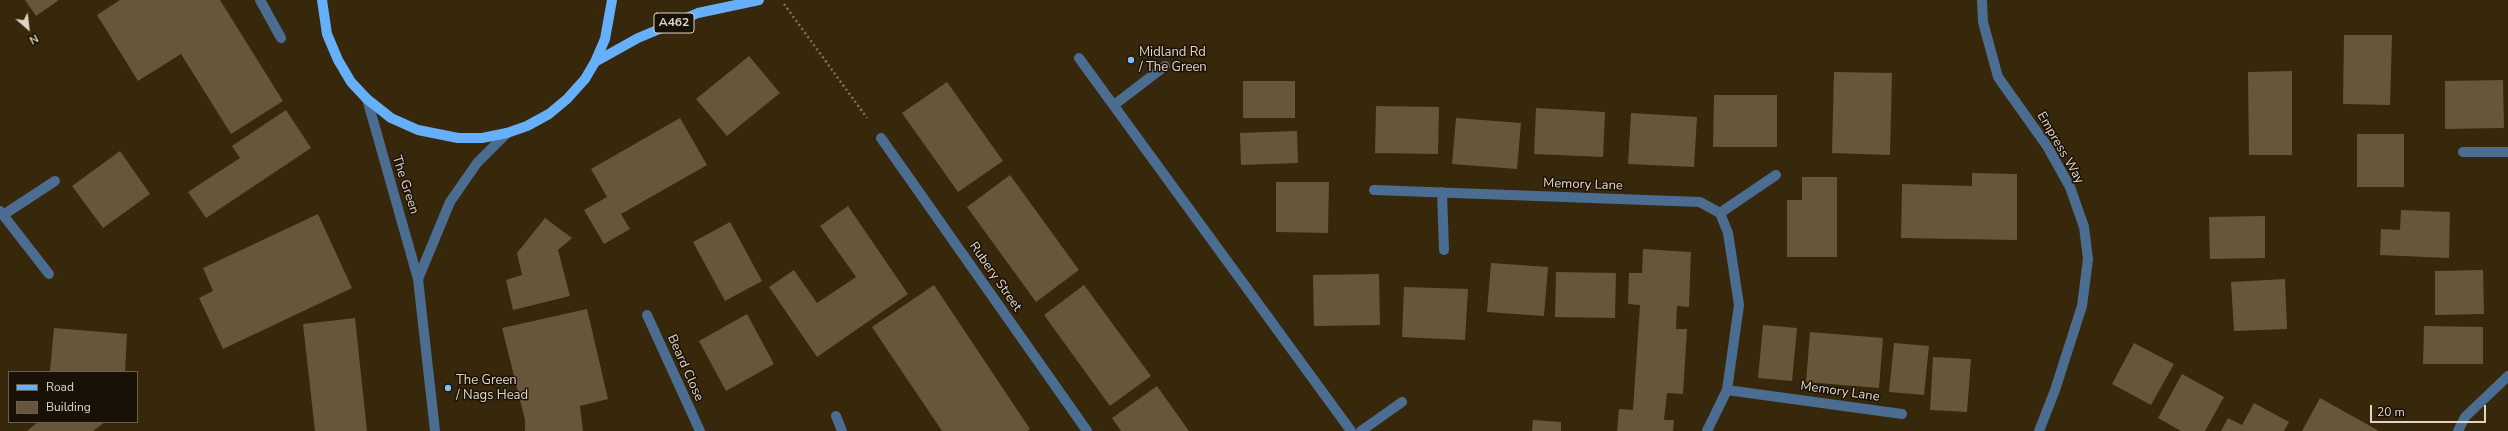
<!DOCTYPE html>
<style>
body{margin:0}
#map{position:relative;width:2508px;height:431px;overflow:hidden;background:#37270b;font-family:"Nunito Sans",sans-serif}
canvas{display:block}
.legend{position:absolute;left:8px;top:371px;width:130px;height:52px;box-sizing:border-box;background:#191106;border:1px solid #695f53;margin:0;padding:5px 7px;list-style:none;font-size:12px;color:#e0d5c6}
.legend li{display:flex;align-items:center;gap:8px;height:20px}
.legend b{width:20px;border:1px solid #695f53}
.north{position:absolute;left:8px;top:8px;width:40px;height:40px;-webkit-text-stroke:3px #191106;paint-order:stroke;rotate:152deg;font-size:11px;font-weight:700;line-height:16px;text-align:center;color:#e0d5c6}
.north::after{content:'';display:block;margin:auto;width:14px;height:18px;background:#e0d5c6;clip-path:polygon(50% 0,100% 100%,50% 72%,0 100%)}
.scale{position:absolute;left:2370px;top:405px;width:116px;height:18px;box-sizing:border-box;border:2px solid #e0d5c6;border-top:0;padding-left:5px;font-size:12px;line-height:14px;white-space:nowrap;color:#e0d5c6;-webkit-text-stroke:3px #191106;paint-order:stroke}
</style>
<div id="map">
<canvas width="2508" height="431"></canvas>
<ul class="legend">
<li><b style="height:5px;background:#66affa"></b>Road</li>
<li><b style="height:11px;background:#68563a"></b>Building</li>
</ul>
<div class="north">N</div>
<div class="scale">20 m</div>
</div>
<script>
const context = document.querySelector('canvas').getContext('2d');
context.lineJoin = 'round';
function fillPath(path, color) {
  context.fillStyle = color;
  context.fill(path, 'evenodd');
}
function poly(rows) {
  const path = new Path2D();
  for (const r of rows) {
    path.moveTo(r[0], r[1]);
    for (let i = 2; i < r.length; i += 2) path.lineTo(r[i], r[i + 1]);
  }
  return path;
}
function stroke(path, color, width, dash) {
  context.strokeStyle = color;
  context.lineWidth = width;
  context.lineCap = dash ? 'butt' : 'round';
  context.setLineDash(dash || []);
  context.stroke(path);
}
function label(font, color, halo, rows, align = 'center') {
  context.font = font + ' "Nunito Sans",sans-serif';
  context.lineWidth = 3;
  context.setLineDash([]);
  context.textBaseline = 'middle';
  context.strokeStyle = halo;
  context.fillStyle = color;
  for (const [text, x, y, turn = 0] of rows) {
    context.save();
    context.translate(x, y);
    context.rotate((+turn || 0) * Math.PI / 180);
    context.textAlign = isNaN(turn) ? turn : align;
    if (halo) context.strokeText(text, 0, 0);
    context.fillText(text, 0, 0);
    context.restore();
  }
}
fillPath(poly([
 [25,0,59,0,36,16],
 [120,0,220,0,283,101,231,134,181,54,138,81,97,15],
 [2344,35,2392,35,2390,105,2343,104],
 [749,56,780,93,727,136,696,99],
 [2292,71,2292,155,2249,155,2248,72],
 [1834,72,1892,73,1890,155,1832,153],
 [2503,80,2504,128,2445,129,2445,81],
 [1243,81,1295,81,1295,118,1243,118],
 [947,82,1003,161,958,192,902,113],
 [1714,95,1777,95,1777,147,1713,147],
 [1376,106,1439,107,1438,154,1375,153],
 [1536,108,1605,112,1603,157,1534,154],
 [286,110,311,148,206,218,188,192,240,158,232,146],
 [1631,113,1697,117,1694,167,1628,164],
 [680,118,707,165,621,214,630,229,604,244,584,210,607,197,591,169],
 [1456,118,1521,123,1517,169,1452,164],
 [1297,131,1298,163,1241,165,1240,133],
 [2357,134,2404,134,2404,187,2357,187],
 [120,151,150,194,103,228,72,186],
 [1972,173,2017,174,2017,240,1901,238,1902,184,1972,186],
 [1010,175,1079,270,1036,302,967,207],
 [1802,177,1837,177,1837,257,1787,257,1787,200,1802,200],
 [1276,182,1329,182,1328,233,1276,232],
 [848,206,908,294,817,357,769,287,794,270,817,303,856,277,820,226],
 [2401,210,2450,212,2449,258,2380,255,2381,229,2400,230],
 [318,214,352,288,223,349,199,298,213,291,203,268],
 [2265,216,2265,258,2210,259,2209,217],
 [545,218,572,238,558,250,570,296,513,310,506,280,522,275,517,253],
 [730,222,762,281,725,301,693,242],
 [1643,249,1691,252,1689,307,1677,306,1676,329,1687,329,1683,394,1667,393,1664,420,1674,420,1673,431,1617,431,1619,409,1633,410,1640,305,1628,304,1629,273,1642,273],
 [1491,263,1548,267,1544,316,1487,312],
 [2483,270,2484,314,2435,315,2435,271],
 [1556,272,1616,273,1615,318,1555,317],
 [1379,274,1380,325,1314,326,1313,275],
 [2285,279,2287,329,2234,331,2231,282],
 [934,285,1030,429,1027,431,942,431,872,327],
 [1084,285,1151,376,1110,406,1044,315],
 [1404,287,1468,289,1465,340,1402,337],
 [587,309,608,399,580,406,583,431,525,431,525,420,502,328],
 [747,314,774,364,726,391,699,341],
 [355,318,367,431,315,431,303,324],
 [1763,325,1797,328,1792,381,1758,378],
 [2424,326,2483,327,2483,364,2423,364],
 [54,328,127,334,125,372,50,372],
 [1810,332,1883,338,1879,388,1806,382],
 [1894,343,1929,346,1924,395,1889,392],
 [2134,343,2174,364,2151,405,2112,384],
 [1933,357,1971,359,1967,412,1930,410],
 [2182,374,2224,397,2205,431,2181,431,2158,418],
 [1157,386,1189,431,1121,431,1112,418],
 [2320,398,2372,427,2379,431,2302,431],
 [2254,403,2289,422,2284,431,2221,431,2228,418,2242,425],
 [1533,420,1561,422,1561,431,1532,431],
 [38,422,105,422,93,431,27,431]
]), '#68563a');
stroke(poly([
 [784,4,867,118]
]), '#80725b', 2.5, [2, 3]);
stroke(poly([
 [260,0,281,38],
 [1982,0,1983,22,1998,77,2047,146,2070,187,2084,227,2088,259,2082,306,2055,390,2039,431],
 [1079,58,1351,431],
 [367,99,418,279,435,431],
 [1114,105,1165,66],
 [881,138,1087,431],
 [2463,152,2508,152],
 [1374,190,1700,202,1720,213,1728,233,1739,305,1727,390,1707,431],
 [1442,192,1444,250],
 [0,211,49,274],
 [1720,213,1776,175],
 [3,215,55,181],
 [418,279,450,202,477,163,507,133],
 [647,315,700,431],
 [1727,390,1902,414],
 [836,416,842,431],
 [1361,431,1402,402],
 [2458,431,2465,417,2508,376]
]), '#4b6d91', 10);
stroke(poly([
 [322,0,327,34,338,60,351,82,367,99,391,118,418,130,458,138,482,138,507,133,527,126,549,114,567,99,585,79,595,62,605,39,612,0],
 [595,62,638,38,698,13,759,0]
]), '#66affa', 10);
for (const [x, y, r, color] of [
 [1131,60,4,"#82bcfa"],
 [448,388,4,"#82bcfa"]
]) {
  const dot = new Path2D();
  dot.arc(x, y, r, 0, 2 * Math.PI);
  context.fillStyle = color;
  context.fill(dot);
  stroke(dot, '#191106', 1.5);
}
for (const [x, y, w] of [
 [674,23,40]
]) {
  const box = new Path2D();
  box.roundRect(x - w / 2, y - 10, w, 20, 3);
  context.fillStyle = '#191106';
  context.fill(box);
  stroke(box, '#e0d5c6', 1);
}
label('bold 12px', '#e0d5c6', null, [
 ["A462",674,23]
]);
label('13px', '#e0d5c6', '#191106', [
 ["Midland Rd",1139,53],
 ["/ The Green",1139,68],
 ["The Green",456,381],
 ["/ Nags Head",456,396]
], 'left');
label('13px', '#e0d5c6', '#191106', [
 ["Empress Way",2060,148,60],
 ["The Green",405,185,72],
 ["Memory Lane",1583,185,2],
 ["Rubery Street",995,277,55],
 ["Beard Close",685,368,66],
 ["Memory Lane",1840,392,8]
]);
</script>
